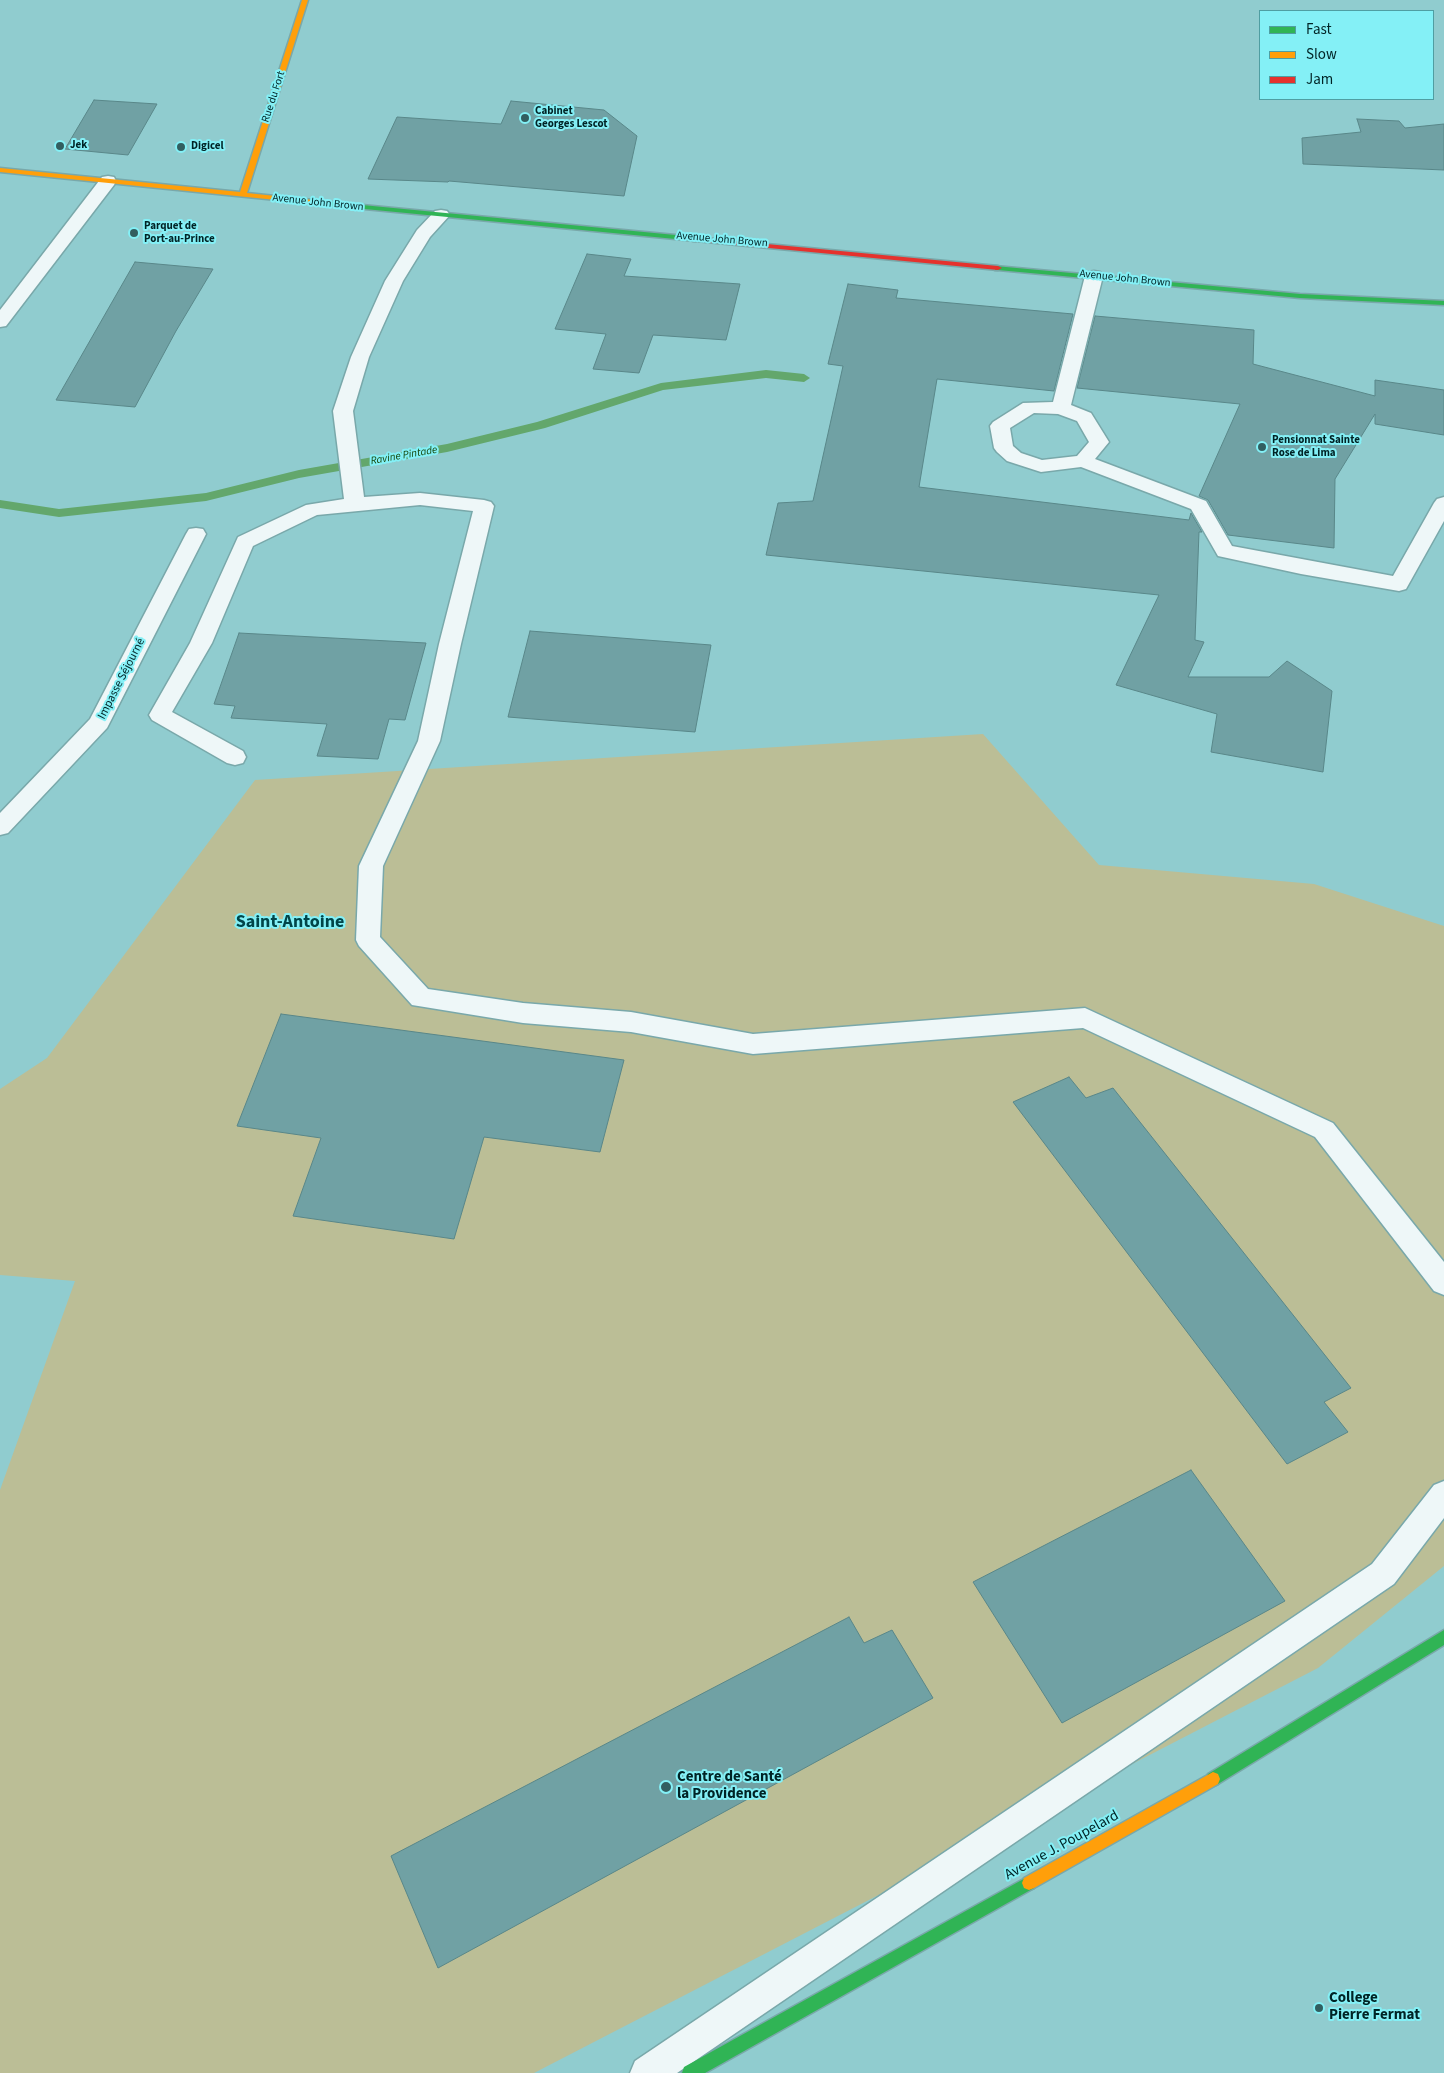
<!DOCTYPE html>
<meta charset="utf-8">
<style>
body{margin:0}
#map{position:relative;width:1444px;height:2073px;overflow:hidden;background:#90cccf;font-family:"Source Sans 3",sans-serif}
canvas{display:block}
.legend{position:absolute;left:1259px;top:10px;width:175px;height:90px;box-sizing:border-box;background:#84f0f6;border:1px solid #4f9ea2;margin:0;padding:6px 9px;list-style:none;font-size:15px;color:#002325}
.legend li{display:flex;align-items:center;gap:10px;height:25px}
.legend b{width:25px;border:1px solid #4f9ea2}
</style>
<div id="map">
<canvas width="1444" height="2073"></canvas>
<ul class="legend">
<li><b style="height:6px;background:#30b455"></b>Fast</li>
<li><b style="height:6px;background:#ff9f0a"></b>Slow</li>
<li><b style="height:6px;background:#e5322d"></b>Jam</li>
</ul>
</div>
<script>
const context = document.querySelector('canvas').getContext('2d');
context.lineJoin = 'round';
function fillPath(path, color) {
  context.fillStyle = color;
  context.fill(path, 'evenodd');
}
function poly(rows) {
  const path = new Path2D();
  for (const r of rows) {
    path.moveTo(r[0], r[1]);
    for (let i = 2; i < r.length; i += 2) path.lineTo(r[i], r[i + 1]);
  }
  return path;
}
function stroke(path, color, width, dash) {
  context.strokeStyle = color;
  context.lineWidth = width;
  context.lineCap = dash ? 'butt' : 'round';
  context.setLineDash(dash || []);
  context.stroke(path);
}
function label(font, color, halo, rows, align = 'center') {
  context.font = font + ' "Source Sans 3",sans-serif';
  context.lineWidth = 4;
  context.setLineDash([]);
  context.textBaseline = 'middle';
  context.strokeStyle = halo;
  context.fillStyle = color;
  for (const [text, x, y, turn = 0] of rows) {
    context.save();
    context.translate(x, y);
    context.rotate((+turn || 0) * Math.PI / 180);
    context.textAlign = isNaN(turn) ? turn : align;
    if (halo) context.strokeText(text, 0, 0);
    context.fillText(text, 0, 0);
    context.restore();
  }
}
fillPath(poly([
 [983,734,1099,865,1314,884,1444,926,1444,1566,1318,1668,534,2073,0,2073,0,1490,75,1281,0,1275,0,1089,47,1058,255,780]
]), '#bbbe96');
fillPath(poly([
 [766,370,804,374,810,378,804,382,766,378,663,390,545,428,447,452,299,478,206,501,59,517,0,508,0,500,59,509,206,493,299,470,447,444,537,422,661,383,766,370]
]), '#63a76c');
const building = poly([
 [94,100,157,104,128,155,65,149,94,100],
 [511,101,604,110,637,136,624,196,449,181,448,182,368,179,397,117,501,124,511,101],
 [1357,119,1399,121,1405,128,1444,124,1444,170,1303,164,1302,138,1361,132,1357,119],
 [587,254,631,259,624,276,740,284,726,340,653,335,639,373,593,369,606,334,555,329,587,254],
 [135,262,213,269,176,331,135,407,56,400,135,262],
 [848,284,898,290,896,298,1073,314,1054,391,937,379,919,487,1189,520,1191,513,1202,532,1199,532,1195,640,1204,642,1188,677,1269,677,1287,661,1332,691,1323,772,1211,752,1217,714,1116,685,1159,595,766,555,778,503,813,501,843,366,828,364,848,284],
 [1095,316,1254,330,1253,364,1375,396,1375,380,1444,390,1444,435,1375,424,1375,414,1335,479,1334,548,1228,535,1208,500,1199,496,1240,404,1077,388,1095,316],
 [530,631,711,645,695,732,508,717,530,631],
 [239,633,426,643,405,720,389,719,378,759,317,756,327,724,231,718,235,706,214,704,239,633],
 [281,1014,624,1060,600,1152,484,1137,454,1239,293,1216,321,1138,237,1126,281,1014],
 [1069,1077,1086,1098,1113,1088,1351,1388,1324,1402,1348,1432,1287,1464,1013,1102,1069,1077],
 [1191,1470,1285,1601,1062,1723,973,1582,1191,1470],
 [849,1617,864,1643,892,1630,933,1698,438,1968,391,1856,849,1617]
]);
fillPath(building, '#70a1a4');
stroke(building, '#598789', 1);
const lane = poly([
 [108,176,114,177,116,181,114,185,6,326,0,327,0,310,102,177,108,176],
 [441,210,447,211,450,215,430,237,403,281,369,357,353,411,364,497,420,493,484,500,491,502,494,506,461,644,440,741,383,866,380,937,428,989,523,1003,631,1012,753,1034,1085,1008,1333,1123,1444,1262,1444,1295,1434,1291,1315,1137,1083,1028,753,1054,631,1032,523,1023,412,1005,359,946,356,940,359,866,418,741,439,644,473,511,420,505,317,515,253,546,212,643,172,712,243,751,246,757,243,763,235,765,227,763,152,720,149,715,190,643,238,537,306,505,344,499,333,411,351,357,385,281,417,230,435,211,441,210],
 [1094,271,1100,272,1103,276,1071,405,1091,413,1109,442,1095,459,1206,501,1232,546,1393,576,1434,503,1437,499,1444,497,1444,521,1406,589,1399,591,1301,574,1218,556,1191,509,1081,467,1041,472,1007,461,997,452,994,448,990,426,993,422,1023,403,1053,402,1085,276,1088,272,1094,271],
 [1034,413,1058,414,1077,421,1089,442,1077,456,1042,460,1021,453,1013,446,1010,428,1034,413],
 [196,528,203,529,206,534,107,728,8,833,0,835,0,813,90,719,186,534,189,529,196,528],
 [1444,1481,1444,1518,1394,1584,677,2073,630,2073,635,2061,1372,1564,1434,1485,1444,1481]
]);
const fast = poly([
 [310,200,696,237,700,239,696,241,313,204,310,204,310,200],
 [995,266,1300,294,1444,301,1444,305,1300,298,998,270,995,270,995,266],
 [1444,1630,1444,1645,1218,1784,1213,1786,1208,1784,1206,1779,1208,1774,1444,1630],
 [1029,1876,1034,1878,1036,1883,1034,1888,705,2073,682,2073,684,2067,1029,1876]
]);
const slow = poly([
 [302,0,308,0,247,193,313,200,316,200,316,204,0,172,0,168,240,192,302,0],
 [1213,1772,1218,1774,1220,1779,1218,1784,1034,1888,1029,1890,1024,1888,1022,1883,1024,1878,1213,1772]
]);
const jam = poly([
 [693,237,998,266,1002,268,998,270,696,241,693,241,693,237]
]);
stroke(lane, '#79a8aa', 3);
stroke(fast, '#79a8aa', 3);
stroke(slow, '#79a8aa', 3);
stroke(jam, '#79a8aa', 3);
fillPath(lane, '#eef7f8');
fillPath(fast, '#30b455');
fillPath(slow, '#ff9f0a');
fillPath(jam, '#e5322d');
for (const [x, y, r, color] of [
 [525,118,5,"#325e60"],
 [60,146,5,"#325e60"],
 [181,147,5,"#325e60"],
 [134,233,5,"#325e60"],
 [1262,447,5,"#325e60"],
 [666,1787,6,"#325e60"],
 [1319,2008,5,"#325e60"]
]) {
  const dot = new Path2D();
  dot.arc(x, y, r, 0, 2 * Math.PI);
  context.fillStyle = color;
  context.fill(dot);
  stroke(dot, '#84f0f6', 2);
}
label('11px', '#002325', '#84f0f6', [
 ["Rue du Fort",274,97,-72],
 ["Avenue John Brown",318,203,6],
 ["Avenue John Brown",722,240,5],
 ["Avenue John Brown",1125,279,6]
]);
label('bold 11px', '#002325', '#84f0f6', [
 ["Cabinet",535,112],
 ["Georges Lescot",535,125],
 ["Jek",70,146],
 ["Digicel",191,147],
 ["Parquet de",144,227],
 ["Port-au-Prince",144,240],
 ["Pensionnat Sainte",1272,441],
 ["Rose de Lima",1272,454]
], 'left');
label('italic 11px', '#154509', '#84f0f6', [
 ["Ravine Pintade",404,456,-10]
]);
label('12px', '#002325', '#84f0f6', [
 ["Impasse Séjourné",122,679,-63]
]);
label('bold 15px', '#002325', '#84f0f6', [
 ["Centre de Santé",677,1778],
 ["la Providence",677,1795],
 ["College",1329,1999],
 ["Pierre Fermat",1329,2016]
], 'left');
label('15px', '#002325', '#84f0f6', [
 ["Avenue J. Poupelard",1062,1846,-29]
]);
label('bold 18px', '#014549', '#84f0f6', [
 ["Saint-Antoine",290,923]
]);
</script>
